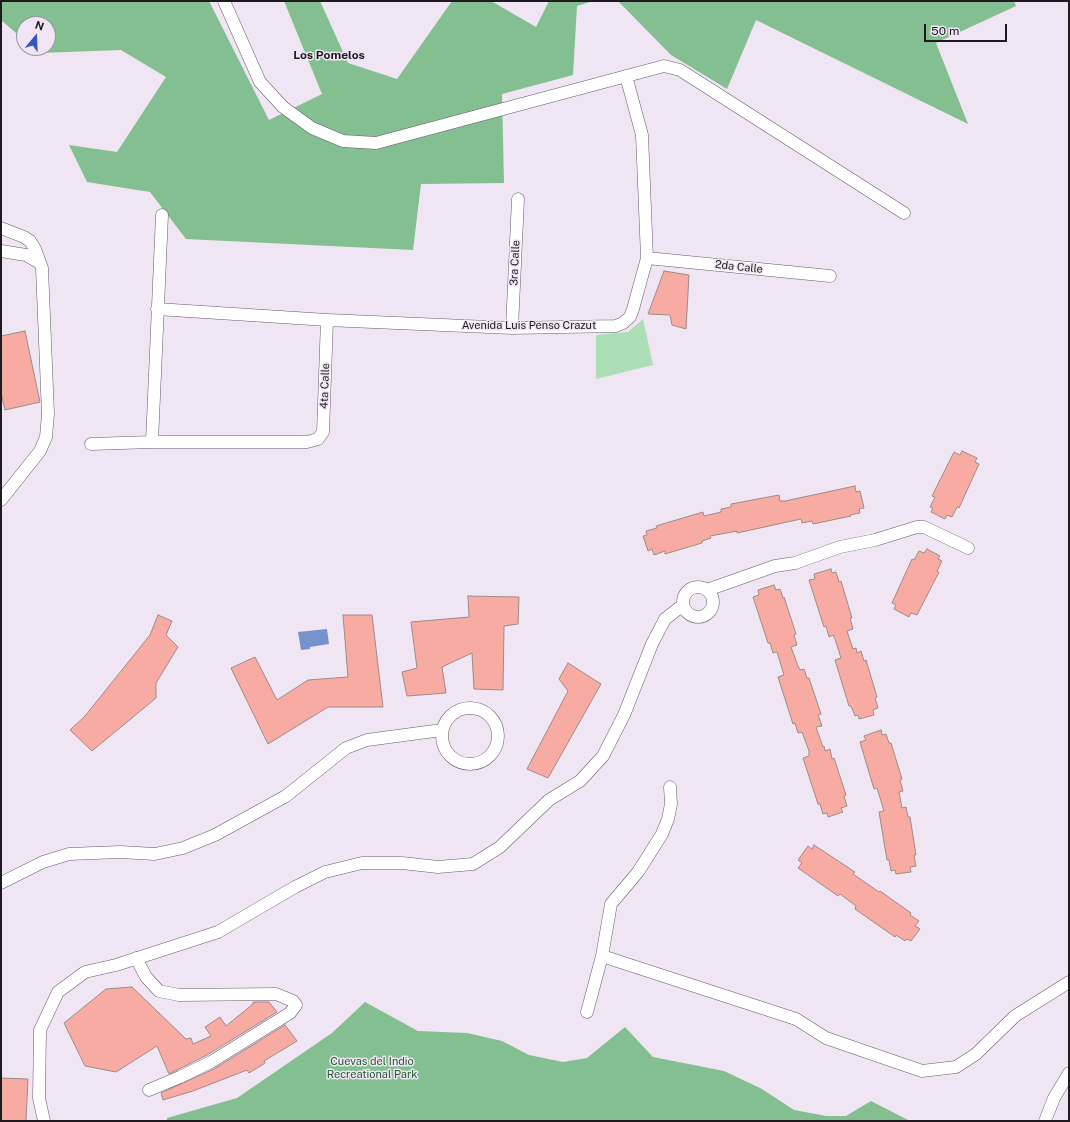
<!DOCTYPE html>
<style>
body{margin:0}
#map{position:relative;width:1070px;height:1122px;overflow:hidden;background:#f0e5f2;font-family:"Public Sans",sans-serif}
canvas{display:block}
.frame{position:absolute;inset:0;border:2px solid #1e1a1f;pointer-events:none}
.north{position:absolute;left:16px;top:16px;width:40px;height:40px;box-sizing:border-box;background:#f0e5f2;border:1px solid #9c949e;border-radius:50%;rotate:19deg;font-size:11px;font-weight:700;line-height:16px;text-align:center;color:#1e1a1f}
.north::after{content:'';display:block;margin:auto;width:14px;height:18px;background:#3555c6;clip-path:polygon(50% 0,100% 100%,50% 72%,0 100%)}
.scale{position:absolute;left:924px;top:24px;width:83px;height:18px;box-sizing:border-box;border:2px solid #1e1a1f;border-top:0;padding-left:5px;font-size:12px;line-height:14px;white-space:nowrap;color:#1e1a1f;-webkit-text-stroke:3px #f0e5f2;paint-order:stroke}
</style>
<div id="map">
<canvas width="1070" height="1122"></canvas>
<div class="frame"></div>
<div class="north">N</div>
<div class="scale">50 m</div>
</div>
<script>
const context = document.querySelector('canvas').getContext('2d');
context.lineJoin = 'round';
function fillPath(path, color) {
  context.fillStyle = color;
  context.fill(path, 'evenodd');
}
function poly(rows) {
  const path = new Path2D();
  for (const r of rows) {
    if (r.length === 3) {
      path.moveTo(r[0] + r[2], r[1]);
      path.arc(r[0], r[1], r[2], 0, 2 * Math.PI);
      continue;
    }
    path.moveTo(r[0], r[1]);
    for (let i = 2; i < r.length; i += 2) path.lineTo(r[i], r[i + 1]);
  }
  return path;
}
function stroke(path, color, width, dash) {
  context.strokeStyle = color;
  context.lineWidth = width;
  context.lineCap = dash ? 'butt' : 'round';
  context.setLineDash(dash || []);
  context.stroke(path);
}
function label(font, color, halo, rows, align = 'center') {
  context.font = font + ' "Public Sans",sans-serif';
  context.lineWidth = 3;
  context.setLineDash([]);
  context.textBaseline = 'middle';
  context.strokeStyle = halo;
  context.fillStyle = color;
  for (const [text, x, y, turn = 0] of rows) {
    context.save();
    context.translate(x, y);
    context.rotate((+turn || 0) * Math.PI / 180);
    context.textAlign = isNaN(turn) ? turn : align;
    if (halo) context.strokeText(text, 0, 0);
    context.fillText(text, 0, 0);
    context.restore();
  }
}
fillPath(poly([
 [643,319,653,365,596,379,596,335,628,332]
]), '#acdfb6');
fillPath(poly([
 [1,1,209,1,269,120,322,94,284,1,320,1,348,63,397,79,452,1,491,1,536,27,549,1,593,1,577,6,573,75,502,94,504,183,421,184,413,250,186,239,150,192,87,182,69,145,117,152,166,77,121,50,39,53,33,48,48,48,48,24,24,24,24,40,1,20],
 [618,1,1014,1,1016,6,936,43,968,124,756,20,727,89,671,55],
 [365,1002,418,1031,467,1033,502,1041,529,1055,563,1062,587,1058,625,1027,653,1057,724,1071,762,1089,794,1110,826,1116,846,1116,871,1101,910,1121,167,1121,167,1118,237,1098,332,1033]
]), '#83bf90');
fillPath(poly([
 [327,629,329,644,310,647,310,649,301,650,298,632]
]), '#7692cb');
const building = poly([
 [664,271,689,275,686,329,672,325,670,315,648,314,664,271],
 [25,331,40,402,5,410,1,393,1,336,25,331],
 [962,451,977,458,975,462,979,464,959,508,957,507,952,517,947,515,945,519,931,512,933,508,930,507,935,497,932,496,954,452,960,455,962,451],
 [855,486,856,492,860,491,864,508,859,509,860,513,850,515,851,516,813,524,812,521,802,523,801,519,737,533,737,531,710,536,711,538,702,541,702,543,665,554,665,551,654,555,652,549,648,551,643,536,647,535,646,531,657,528,656,526,703,512,704,516,721,512,721,509,731,507,731,504,779,495,780,501,785,501,855,486],
 [927,549,940,556,938,559,942,561,937,571,939,572,917,615,911,613,909,617,894,609,896,605,892,603,912,559,914,560,919,551,924,553,927,549],
 [831,569,832,573,836,572,839,582,841,581,852,618,850,618,853,629,847,631,853,649,856,648,857,653,861,651,864,661,866,660,877,697,875,698,878,708,873,710,874,715,859,719,858,715,855,716,851,706,849,706,835,660,841,658,835,639,833,635,829,637,826,626,824,627,809,580,815,579,814,574,831,569],
 [774,585,776,590,780,589,783,598,784,597,796,634,794,635,797,645,791,647,798,666,800,670,804,669,807,678,809,678,821,714,818,715,822,726,816,727,823,747,824,746,825,751,830,749,832,759,834,758,846,795,844,796,847,806,841,808,843,812,828,817,827,813,823,814,820,804,818,804,803,758,809,756,809,751,802,732,798,733,795,723,793,724,778,677,784,675,777,652,773,653,770,643,768,643,753,597,759,595,758,590,774,585],
 [468,596,519,597,518,624,504,626,503,690,474,689,472,653,442,667,446,693,407,696,402,672,417,668,411,622,469,617,468,596],
 [158,615,172,621,166,635,178,647,156,683,156,698,92,751,70,730,85,716,150,635,158,615],
 [343,615,372,615,383,707,328,707,268,744,231,668,255,657,277,700,308,680,348,677,343,615],
 [568,663,601,684,548,778,527,769,568,691,559,679,568,663],
 [881,730,882,735,886,734,889,743,891,743,902,779,900,780,903,791,899,792,902,808,906,807,908,817,910,817,916,855,914,855,916,866,910,867,911,872,896,874,895,870,891,871,889,860,887,860,879,812,884,811,877,788,874,789,860,742,866,740,864,736,881,730],
 [814,845,855,872,853,874,879,892,880,891,911,913,910,915,919,921,915,926,920,929,911,941,907,939,905,941,896,935,895,937,855,909,856,906,840,894,838,896,798,868,802,863,798,860,808,846,812,849,814,845],
 [132,987,186,1039,191,1038,193,1044,211,1036,205,1027,220,1017,226,1026,253,1004,253,1002,269,1002,277,1012,207,1055,169,1074,157,1046,116,1072,85,1066,64,1023,106,989,132,987],
 [285,1025,297,1041,264,1061,265,1063,249,1073,247,1070,193,1091,163,1100,161,1093,214,1069,285,1025],
 [1,1078,28,1079,26,1121,1,1121,1,1078]
]);
fillPath(building, '#f7aba2');
stroke(building, '#9d8b89', 1);
const street = poly([
 [224,1,260,82,283,107,312,128,343,141,376,143,664,66,680,70,904,213],
 [1,228,24,237,30,241,35,249,42,268,48,414,46,437,40,451,1,500],
 [1,251,26,255,40,263],
 [647,258,830,276],
 [157,309,327,320,512,328,616,326,623,323,630,317,633,309,647,258,642,135,626,76],
 [512,328,518,199],
 [152,442,162,215],
 [91,444,152,442,307,442,318,439,323,432,327,320],
 [698,602,15],
 [707,590,775,566,795,563,840,547,875,540,917,527,924,527,968,548],
 [470,736,28],
 [1,883,43,862,69,854,120,852,155,854,183,848,215,835,286,796,346,748,367,740,442,730],
 [602,956,796,1019,826,1038,922,1071,956,1067,976,1054,1015,1016,1069,982],
 [136,958,146,977,159,991,179,995,276,994,293,1001,296,1005,290,1013,211,1062,180,1077,149,1090],
 [587,1012,602,956,611,904,638,872,662,834,668,819,671,804,670,787],
 [44,1121,39,1098,40,1030,58,992,85,972,116,965,218,932,295,887,325,872,362,863,402,863,438,867,473,864,500,847,549,800,580,781,603,756,624,715,652,644,665,619,683,605],
 [1045,1121,1054,1098,1069,1073]
]);
stroke(street, '#655b67', 13);
stroke(street, '#fff', 12);
label('11px', '#1e1a1f', '#f0e5f2', [
 ["3ra Calle",515,263,-87],
 ["2da Calle",739,267,6],
 ["Avenida Luis Penso Crazut",529,326],
 ["4ta Calle",325,386,-88]
]);
label('11px', '#1c5c30', '#f0e5f2', [
 ["Cuevas del Indio",372,1062],
 ["Recreational Park",372,1075]
]);
label('bold 12px', '#1e1a1f', '#f0e5f2', [
 ["Los Pomelos",329,55]
]);
</script>
